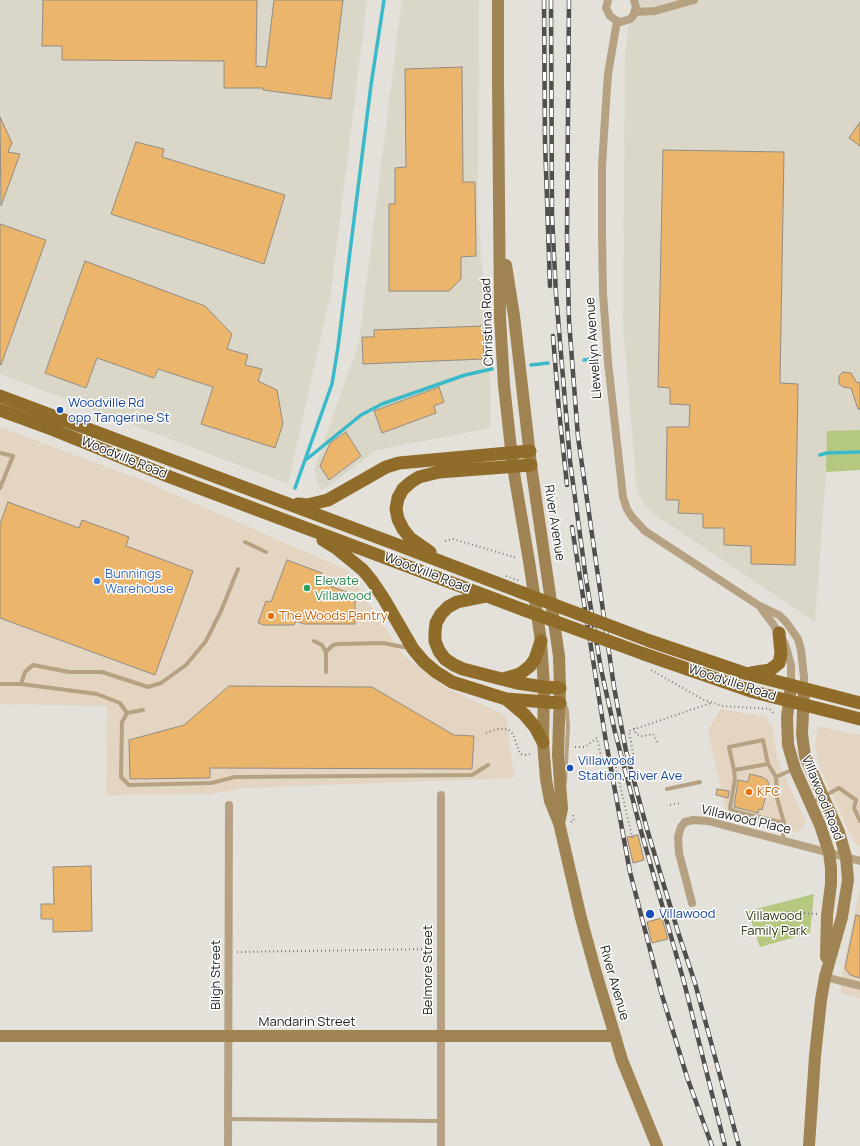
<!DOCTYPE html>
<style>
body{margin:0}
canvas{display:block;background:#e3e1da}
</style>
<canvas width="860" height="1146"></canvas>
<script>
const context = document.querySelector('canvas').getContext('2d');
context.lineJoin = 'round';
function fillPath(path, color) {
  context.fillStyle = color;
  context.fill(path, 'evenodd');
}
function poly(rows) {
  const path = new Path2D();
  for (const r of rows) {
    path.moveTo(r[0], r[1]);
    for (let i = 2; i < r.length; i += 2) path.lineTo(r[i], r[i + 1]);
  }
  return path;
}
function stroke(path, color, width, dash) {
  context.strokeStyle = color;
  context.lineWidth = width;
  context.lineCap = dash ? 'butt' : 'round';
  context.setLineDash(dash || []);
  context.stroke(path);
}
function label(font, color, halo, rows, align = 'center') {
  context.font = font + ' Manrope,sans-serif';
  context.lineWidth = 3;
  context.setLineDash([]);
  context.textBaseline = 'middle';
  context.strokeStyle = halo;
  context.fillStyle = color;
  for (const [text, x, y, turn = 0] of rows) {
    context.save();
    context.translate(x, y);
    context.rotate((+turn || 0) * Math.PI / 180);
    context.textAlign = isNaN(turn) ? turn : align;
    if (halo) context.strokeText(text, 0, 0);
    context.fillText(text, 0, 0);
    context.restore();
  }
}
fillPath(poly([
 [0,427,144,481,347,570,402,654,443,686,506,716,514,778,244,788,210,794,106,795,107,706,0,704],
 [721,709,767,717,768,722,773,727,777,757,780,766,806,822,798,832,726,814,708,730],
 [818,726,860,735,860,846,857,845,850,835,818,764,815,745],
 [859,891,860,891,860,999,841,993,842,974]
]), '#e3d5c2');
fillPath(poly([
 [0,0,367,0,331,292,288,484,0,374],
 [402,0,479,0,478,212,490,383,490,428,377,450,327,487,321,490,317,481,314,470,359,342],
 [632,0,860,0,860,430,827,431,826,472,815,622,661,519,652,513,644,504,639,494,636,482,623,323,625,54]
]), '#dad7c8');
fillPath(poly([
 [860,430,860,470,826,472,827,431],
 [814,894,810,933,760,947,748,911]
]), '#b4c87f');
stroke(poly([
 [584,360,595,359],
 [531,365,548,363],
 [820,455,827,453,860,452],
 [307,459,361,415,382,404,465,375,492,369],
 [295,488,332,384,338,347,371,85,384,0]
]), '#3abac9', 3.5);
const building = poly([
 [43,0,257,0,256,66,266,67,274,0,343,0,331,99,263,90,263,88,224,88,224,61,62,60,62,46,42,46,43,0],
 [462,67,463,182,475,182,476,256,461,257,461,279,449,291,389,291,389,204,395,204,395,168,406,167,405,69,462,67],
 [0,117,12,143,8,152,20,154,1,206,0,117],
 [860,122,860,146,849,138,860,122],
 [136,142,164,149,162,157,285,195,264,264,111,214,136,142],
 [663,150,784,152,780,383,798,384,795,565,751,564,751,546,724,545,724,528,703,528,703,514,678,513,679,500,666,500,667,427,689,427,690,405,670,404,670,388,658,387,663,150],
 [0,224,46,240,1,365,0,364,0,224],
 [85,261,205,306,232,334,227,349,248,355,245,365,262,369,258,381,277,390,283,424,275,448,201,424,213,387,158,369,154,378,97,358,86,388,45,373,85,261],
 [483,326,484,359,363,364,362,337,374,337,374,330,483,326],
 [843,372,851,373,857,383,860,382,860,409,858,409,851,388,843,387,839,384,839,376,843,372],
 [439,387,444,402,434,406,436,413,382,433,374,411,439,387],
 [346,432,361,456,329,480,320,466,330,443,346,432],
 [8,502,79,528,82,520,129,537,126,546,193,571,155,675,0,618,0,524,8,502],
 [287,560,322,573,319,582,355,595,355,624,304,624,296,621,294,625,264,625,258,623,266,601,271,602,287,560],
 [229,686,372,687,454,735,474,736,472,769,210,768,210,778,130,779,129,740,184,725,229,686],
 [750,774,762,777,767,780,769,784,762,810,759,809,758,813,734,807,738,780,748,782,750,774],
 [717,789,729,791,728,798,716,795,717,789],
 [638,835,644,860,633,863,627,837,638,835],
 [91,866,92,931,53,932,53,919,41,919,41,904,54,904,53,867,91,866],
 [856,915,860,916,860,978,850,975,845,968,856,915],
 [662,918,668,939,652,943,647,922,662,918]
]);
fillPath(building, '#ebb56c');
stroke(building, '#918c86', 1);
stroke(poly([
 [445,541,453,539,517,558],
 [651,670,704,700,723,706,770,709,775,715],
 [634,728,636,734,642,736,653,734,658,743],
 [486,733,497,729,508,729,513,734,520,754,525,755,530,754],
 [575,747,585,747,597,738,603,765],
 [634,758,629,731,711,703],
 [615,763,633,841],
 [670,805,681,803],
 [571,822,574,821,573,815],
 [788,912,817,914],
 [237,952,433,949]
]), '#7c7b76', 2, [1, 3]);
stroke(poly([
 [0,453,13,456,0,488],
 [245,542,266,552],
 [314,641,322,645,326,652,326,672],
 [326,652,333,645,339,644,383,643,408,648],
 [0,684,21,684,97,694,120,703,127,713,143,710],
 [21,684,25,672,33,665,69,672,102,672,148,687,161,683,186,665,206,641,221,611,238,569],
 [564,702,567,711,568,727,565,782],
 [127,713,122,722,121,777,129,785,211,783,235,777,472,775,488,765],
 [768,764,763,740,729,747,734,770,768,764,776,777,777,798,784,823,783,840],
 [734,770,735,779,730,808,732,810,738,812,784,823],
 [776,777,794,769],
 [667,789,700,782],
 [811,803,839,788,856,800,854,808,860,821],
 [228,1119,440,1121]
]), '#b6a283', 4);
stroke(poly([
 [608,0,606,8,610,16,617,21,621,22,630,19,633,16,636,7,634,0],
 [635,12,655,11,694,0],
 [617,21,608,74,606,103,602,166,602,231,603,293,608,362,623,497,627,509,632,517,645,531,758,605,779,615,786,622,798,639,801,650,804,677,804,689],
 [761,608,773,624,785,644,791,665,791,686],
 [692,903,679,853,678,837,681,827,685,822,693,820,708,821,860,861],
 [825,977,860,986],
 [228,1146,229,805],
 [441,1146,441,795]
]), '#b6a283', 8);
stroke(poly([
 [498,0,498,78,500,318,504,385,513,467,529,561,541,641,544,687,543,742,546,779,550,801,559,823,581,918,596,973,615,1036,622,1060,657,1146],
 [506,265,514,316,531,465,559,656,560,688,558,755,562,809,559,823],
 [791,686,787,717,788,745,795,769,820,825,829,852,831,868,831,884,827,915,826,957],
 [804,689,802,734,805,756,839,832,846,857,848,880,842,917,825,977,821,1000,815,1056,809,1146],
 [0,1036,615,1036]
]), '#a08353', 12);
stroke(poly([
 [0,396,398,545,523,593],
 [0,410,54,430,170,477,524,610],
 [298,504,307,505,328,500,386,467,399,463,530,451],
 [323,540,336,548,363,570,372,581,384,599,413,649,424,662,436,672,452,682,506,699,560,703],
 [430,552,410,538,403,529,398,519,396,509,398,498,403,489,411,482,419,477,439,472,531,465],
 [487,596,457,602,448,607,441,614,436,623,435,632,435,641,439,651,445,659,454,665,463,669,517,683,544,687,560,688],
 [650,641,744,673,860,703],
 [644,654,754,692,860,719],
 [751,673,770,670,779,663,781,654,779,633],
 [503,679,520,674,530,666,535,659,541,641],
 [506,699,524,714,535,727,543,742]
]), '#906c2b', 13);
const rail = poly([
 [544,0,545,141,550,286],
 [551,0,552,216,556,294,570,461,586,579,601,669,615,732,641,831,684,982,725,1146],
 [569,0,567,235,569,321,578,437,614,687,626,751,647,829,678,932,695,983,739,1146],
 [553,336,559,411,567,485],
 [572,527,606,742,630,872,661,992,687,1077,712,1146]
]);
stroke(rail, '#504f4b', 4.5);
stroke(rail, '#fff', 3, [9]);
stroke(poly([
 [506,576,520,581],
 [603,765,634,758]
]), '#7c7b76', 2, [1, 3]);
stroke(poly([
 [523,593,650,641],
 [524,610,644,654]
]), '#906c2b', 13);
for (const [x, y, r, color] of [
 [60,410,4,"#1a4fb4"],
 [97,581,4,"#3f7fe0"],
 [307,588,4,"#2e9e5b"],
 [271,616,4,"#e8710a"],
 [570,768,4,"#1a4fb4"],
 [749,792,4,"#e8710a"],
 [650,914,5,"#1a4fb4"]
]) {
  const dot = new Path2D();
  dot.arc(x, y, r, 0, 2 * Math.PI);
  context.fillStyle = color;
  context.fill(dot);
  stroke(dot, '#fff', 1.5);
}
label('13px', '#1c1c19', '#fff', [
 ["Christina Road",488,322,-92],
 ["Llewellyn Avenue",594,348,-94],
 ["Woodville Road",124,458,22],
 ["River Avenue",554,523,81],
 ["Woodville Road",427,573,21],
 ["Woodville Road",732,683,18],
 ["Villawood Road",822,798,68],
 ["Villawood Place",746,820,13],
 ["Belmore Street",428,970,-90],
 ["Bligh Street",216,975,-90],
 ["River Avenue",614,983,74],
 ["Mandarin Street",307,1022]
]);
label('13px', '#164399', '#fff', [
 ["Woodville Rd",68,403],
 ["opp Tangerine St",68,418],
 ["Villawood",578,761],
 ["Station, River Ave",578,776],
 ["Villawood",659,914]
], 'left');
label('13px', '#366cbe', '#fff', [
 ["Bunnings",105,574],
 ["Warehouse",105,589]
], 'left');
label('13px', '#27864d', '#fff', [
 ["Elevate",315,581],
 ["Villawood",315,596]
], 'left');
label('13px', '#c56008', '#fff', [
 ["The Woods Pantry",279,616],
 ["KFC",757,792]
], 'left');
label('13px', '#2e3714', '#fff', [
 ["Villawood",774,916],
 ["Family Park",774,931]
]);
</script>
